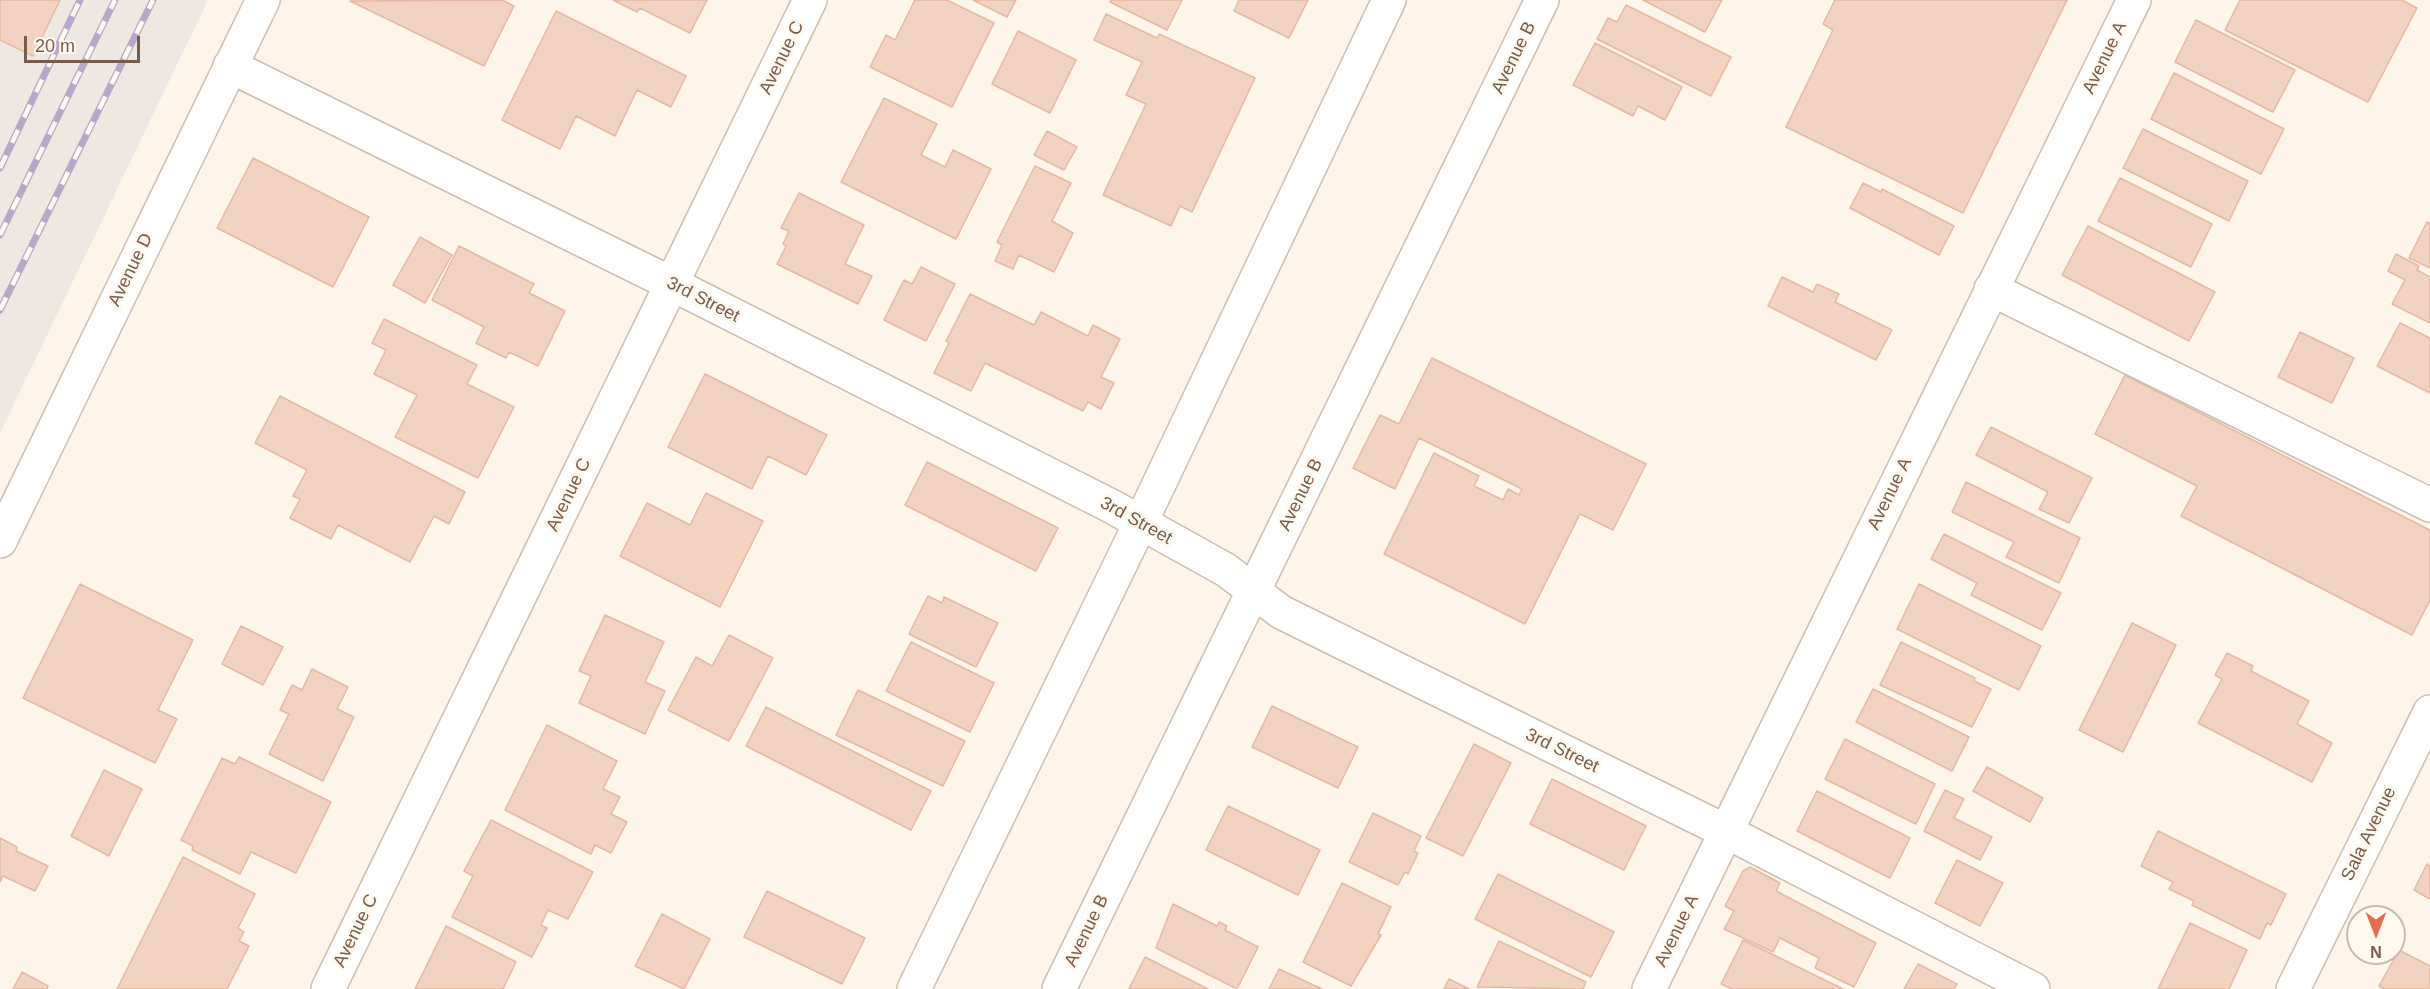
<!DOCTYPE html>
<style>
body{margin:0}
#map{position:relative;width:2430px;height:989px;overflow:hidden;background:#fdf5ea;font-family:Helvetica,sans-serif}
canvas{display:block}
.north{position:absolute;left:2346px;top:905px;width:60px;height:60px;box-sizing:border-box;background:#fff9f0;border:2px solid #c9baae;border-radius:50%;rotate:180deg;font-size:16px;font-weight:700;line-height:24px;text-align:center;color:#785b4c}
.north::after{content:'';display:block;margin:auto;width:21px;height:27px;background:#e66d50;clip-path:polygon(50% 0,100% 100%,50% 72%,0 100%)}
.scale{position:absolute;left:24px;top:36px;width:116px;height:27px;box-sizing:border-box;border:3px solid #785b4c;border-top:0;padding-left:8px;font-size:18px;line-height:21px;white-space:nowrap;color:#785b4c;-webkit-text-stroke:4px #fff9f0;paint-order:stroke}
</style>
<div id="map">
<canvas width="2430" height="989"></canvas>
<div class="north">N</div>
<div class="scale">20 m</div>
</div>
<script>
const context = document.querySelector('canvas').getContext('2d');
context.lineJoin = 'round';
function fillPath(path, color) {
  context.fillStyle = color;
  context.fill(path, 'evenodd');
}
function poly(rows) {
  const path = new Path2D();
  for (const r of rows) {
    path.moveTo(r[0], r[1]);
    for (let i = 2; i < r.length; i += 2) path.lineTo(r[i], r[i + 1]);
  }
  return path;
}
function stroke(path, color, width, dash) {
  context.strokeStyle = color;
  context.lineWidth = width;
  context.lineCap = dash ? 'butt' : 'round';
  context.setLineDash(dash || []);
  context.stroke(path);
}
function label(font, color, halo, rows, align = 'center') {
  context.font = font + ' Helvetica,sans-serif';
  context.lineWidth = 6;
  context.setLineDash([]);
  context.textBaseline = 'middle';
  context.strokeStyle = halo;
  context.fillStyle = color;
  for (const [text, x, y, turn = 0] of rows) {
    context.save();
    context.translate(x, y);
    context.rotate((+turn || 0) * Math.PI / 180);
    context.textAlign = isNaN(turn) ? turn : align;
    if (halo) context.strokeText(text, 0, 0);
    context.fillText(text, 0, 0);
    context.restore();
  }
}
fillPath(poly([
 [0,0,208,0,0,433]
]), '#eee8e2');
const building = poly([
 [0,0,60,0,33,56,0,40,0,0],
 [502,0,514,6,484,66,350,1,502,0],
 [613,0,707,0,690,33,640,8,637,12,613,0],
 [915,0,947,0,994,23,952,107,870,67,886,35,895,40,915,0],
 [973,0,1016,0,1007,17,973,0],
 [1111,0,1182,0,1167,30,1110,2,1111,0],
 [1239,0,1308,0,1289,38,1234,11,1239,0],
 [1643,0,1722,0,1705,32,1643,0],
 [1835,0,2067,0,1963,213,1786,127,1833,30,1823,24,1835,0],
 [2240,0,2402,0,2417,8,2368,102,2225,30,2240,0],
 [1626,5,1731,57,1711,96,1597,39,1608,18,1617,22,1626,5],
 [556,11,686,76,671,107,637,90,615,136,576,116,560,149,502,120,556,11],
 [1106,14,1157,38,1159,34,1255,78,1192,212,1180,206,1171,226,1103,195,1146,104,1126,95,1142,62,1094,40,1106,14],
 [2196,20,2295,70,2273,112,2175,62,2196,20],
 [1018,31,1076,60,1050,113,992,84,1018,31],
 [1595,43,1682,87,1665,120,1638,106,1633,116,1573,85,1595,43],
 [2174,73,2284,129,2261,174,2151,119,2174,73],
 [884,98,937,124,921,155,945,167,953,150,991,169,956,239,841,182,884,98],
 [2143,129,2248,181,2229,221,2123,168,2143,129],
 [1047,131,1077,147,1064,170,1034,155,1047,131],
 [253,158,369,217,333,287,217,228,253,158],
 [1035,166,1071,183,1052,221,1073,233,1054,272,1019,255,1013,269,995,261,1002,245,997,242,1035,166],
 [2120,178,2212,224,2191,267,2098,221,2120,178],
 [1863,183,1881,192,1882,189,1954,226,1939,255,1850,208,1863,183],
 [799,193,864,225,845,264,872,276,858,304,777,264,786,246,783,244,789,231,781,228,799,193],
 [2427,222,2430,223,2430,268,2409,258,2427,222],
 [2088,226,2215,292,2189,341,2062,275,2088,226],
 [420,237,452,255,425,303,393,285,420,237],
 [459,246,534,284,529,293,565,311,538,366,509,352,506,358,476,343,484,327,432,300,459,246],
 [2396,254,2419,266,2417,270,2430,277,2430,323,2392,304,2405,280,2388,271,2396,254],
 [921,267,955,284,926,341,884,320,904,280,912,284,921,267],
 [1782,277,1813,292,1817,284,1839,294,1835,302,1892,330,1876,360,1768,306,1782,277],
 [970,294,1034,325,1041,312,1088,336,1093,325,1120,339,1101,377,1114,383,1101,409,1088,402,1083,411,985,363,971,391,934,373,949,343,946,341,970,294],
 [384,319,477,365,467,384,514,407,478,478,395,437,417,395,374,374,386,350,372,343,384,319],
 [2400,323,2430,338,2430,393,2377,366,2400,323],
 [2300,332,2354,358,2332,403,2278,377,2300,332],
 [1432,358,1646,464,1613,530,1580,514,1525,624,1384,554,1434,453,1479,476,1474,486,1503,500,1508,489,1519,495,1522,489,1419,438,1395,489,1353,468,1380,415,1399,424,1432,358],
 [705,374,827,435,806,475,768,456,752,489,668,447,705,374],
 [2125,375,2430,530,2430,600,2412,635,2181,516,2197,486,2095,434,2125,375],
 [280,396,465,492,449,524,434,516,410,562,338,525,331,539,290,518,300,499,293,496,307,470,255,443,280,396],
 [1991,427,2092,478,2069,523,2039,509,2048,492,1976,455,1991,427],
 [927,462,1058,528,1036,571,905,505,927,462],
 [1966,482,2080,538,2059,583,2006,557,2014,542,1952,512,1966,482],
 [706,493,763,521,720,607,620,556,647,503,690,525,706,493],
 [1944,534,2061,593,2042,630,1971,595,1977,583,1931,559,1944,534],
 [80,584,193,640,158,710,177,719,155,763,23,698,80,584],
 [1919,584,2041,646,2019,690,1897,629,1919,584],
 [928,596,942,603,944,597,998,623,976,667,909,634,928,596],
 [605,615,664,642,645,682,665,691,645,734,579,703,591,676,579,671,605,615],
 [2132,623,2176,645,2123,752,2079,730,2132,623],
 [241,626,283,647,263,685,222,664,241,626],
 [729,635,773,658,729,741,668,710,696,657,712,666,729,635],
 [911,642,994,683,970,732,886,691,911,642],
 [1901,642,1975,678,1974,681,1991,689,1972,727,1880,685,1901,642],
 [2227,653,2253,666,2251,671,2309,701,2297,724,2332,743,2312,782,2198,723,2222,679,2215,675,2227,653],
 [312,669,348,687,337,709,354,717,323,781,269,754,289,714,280,710,292,685,302,690,312,669],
 [1873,689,1969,737,1952,771,1856,722,1873,689],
 [858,690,965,741,943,786,836,735,858,690],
 [1272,706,1358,747,1338,788,1252,747,1272,706],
 [766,707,931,791,911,830,746,746,766,707],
 [547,725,617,761,603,789,620,797,611,814,627,822,611,853,595,845,591,854,505,810,547,725],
 [1845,739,1935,784,1916,824,1825,779,1845,739],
 [1474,744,1511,763,1463,856,1426,838,1474,744],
 [239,757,331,802,296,873,251,852,240,874,192,850,193,846,181,840,222,758,235,764,239,757],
 [1987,767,2043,798,2030,822,1973,791,1987,767],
 [104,770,142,789,109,856,71,836,104,770],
 [1552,779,1646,826,1624,870,1530,824,1552,779],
 [1945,790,1964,799,1954,818,1992,837,1980,860,1924,831,1945,790],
 [1817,791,1910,838,1890,878,1797,831,1817,791],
 [1228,806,1320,850,1298,895,1206,850,1228,806],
 [1373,813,1421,836,1414,851,1418,853,1408,874,1405,872,1398,885,1349,862,1373,813],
 [491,820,593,872,568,919,548,910,541,925,547,928,532,957,452,917,473,876,464,871,491,820],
 [2158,831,2286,894,2271,925,2267,923,2260,939,2192,905,2194,901,2169,889,2173,882,2141,866,2158,831],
 [0,838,17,847,16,851,48,866,35,891,3,876,0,882,0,838],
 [183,857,255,894,238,928,244,932,239,941,249,946,227,989,117,989,183,857],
 [1957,860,2003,883,1980,926,1935,903,1957,860],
 [2427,864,2430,866,2430,899,2414,890,2427,864],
 [1750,867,1780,883,1776,891,1876,943,1854,987,1815,968,1819,958,1780,938,1773,952,1724,929,1734,911,1725,906,1743,871,1750,867],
 [1498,874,1614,932,1591,977,1475,919,1498,874],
 [1342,883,1391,907,1378,934,1381,935,1351,986,1303,962,1342,883],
 [767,891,865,938,842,984,744,937,767,891],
 [1173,904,1217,926,1219,922,1227,926,1225,930,1258,947,1237,989,1156,948,1173,904],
 [662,914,710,939,684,989,635,966,662,914],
 [2190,923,2247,950,2229,989,2158,989,2190,923],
 [446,926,516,962,503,989,415,989,446,926],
 [1743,940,1843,989,1732,989,1721,984,1743,940],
 [1499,941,1586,982,1583,989,1477,987,1499,941],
 [2399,950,2430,966,2430,989,2385,989,2379,986,2399,950],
 [1145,957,1208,989,1129,989,1145,957],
 [1918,964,1957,984,1954,989,1904,989,1918,964],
 [1279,969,1322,989,1269,989,1279,969],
 [22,972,48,986,47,989,13,989,22,972],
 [1449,979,1469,989,1444,989,1449,979]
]);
fillPath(building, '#f2d3c1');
stroke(building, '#e5b9a1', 1.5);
const minor = poly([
 [230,66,672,284,1111,506,1226,570,1281,612,1725,831,2033,989],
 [1991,289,2430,505],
 [0,541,263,0],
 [328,989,810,0],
 [914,989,1140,524,1389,0],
 [1059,989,1542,0],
 [1649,989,2134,0],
 [2293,989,2430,712]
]);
stroke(minor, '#cfbdae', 36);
stroke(minor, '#fff', 33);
const rail = poly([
 [0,168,80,0],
 [0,235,115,0],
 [0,310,153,0]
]);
stroke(rail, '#b8a7c8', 7);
stroke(rail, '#fff9f0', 4.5, [14]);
label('18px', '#785b4c', '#fff9f0', [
 ["Avenue C",782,58,-64],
 ["Avenue B",1514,58,-64],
 ["Avenue A",2105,58,-64],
 ["Avenue D",131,270,-64],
 ["3rd Street",703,300,27],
 ["Avenue A",1890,494,-64],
 ["Avenue C",569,495,-64],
 ["Avenue B",1301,495,-64],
 ["3rd Street",1136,521,29],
 ["3rd Street",1562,751,26],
 ["Sala Avenue",2369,834,-64],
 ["Avenue C",356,931,-64],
 ["Avenue B",1087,931,-64],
 ["Avenue A",1677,931,-64]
]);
</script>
